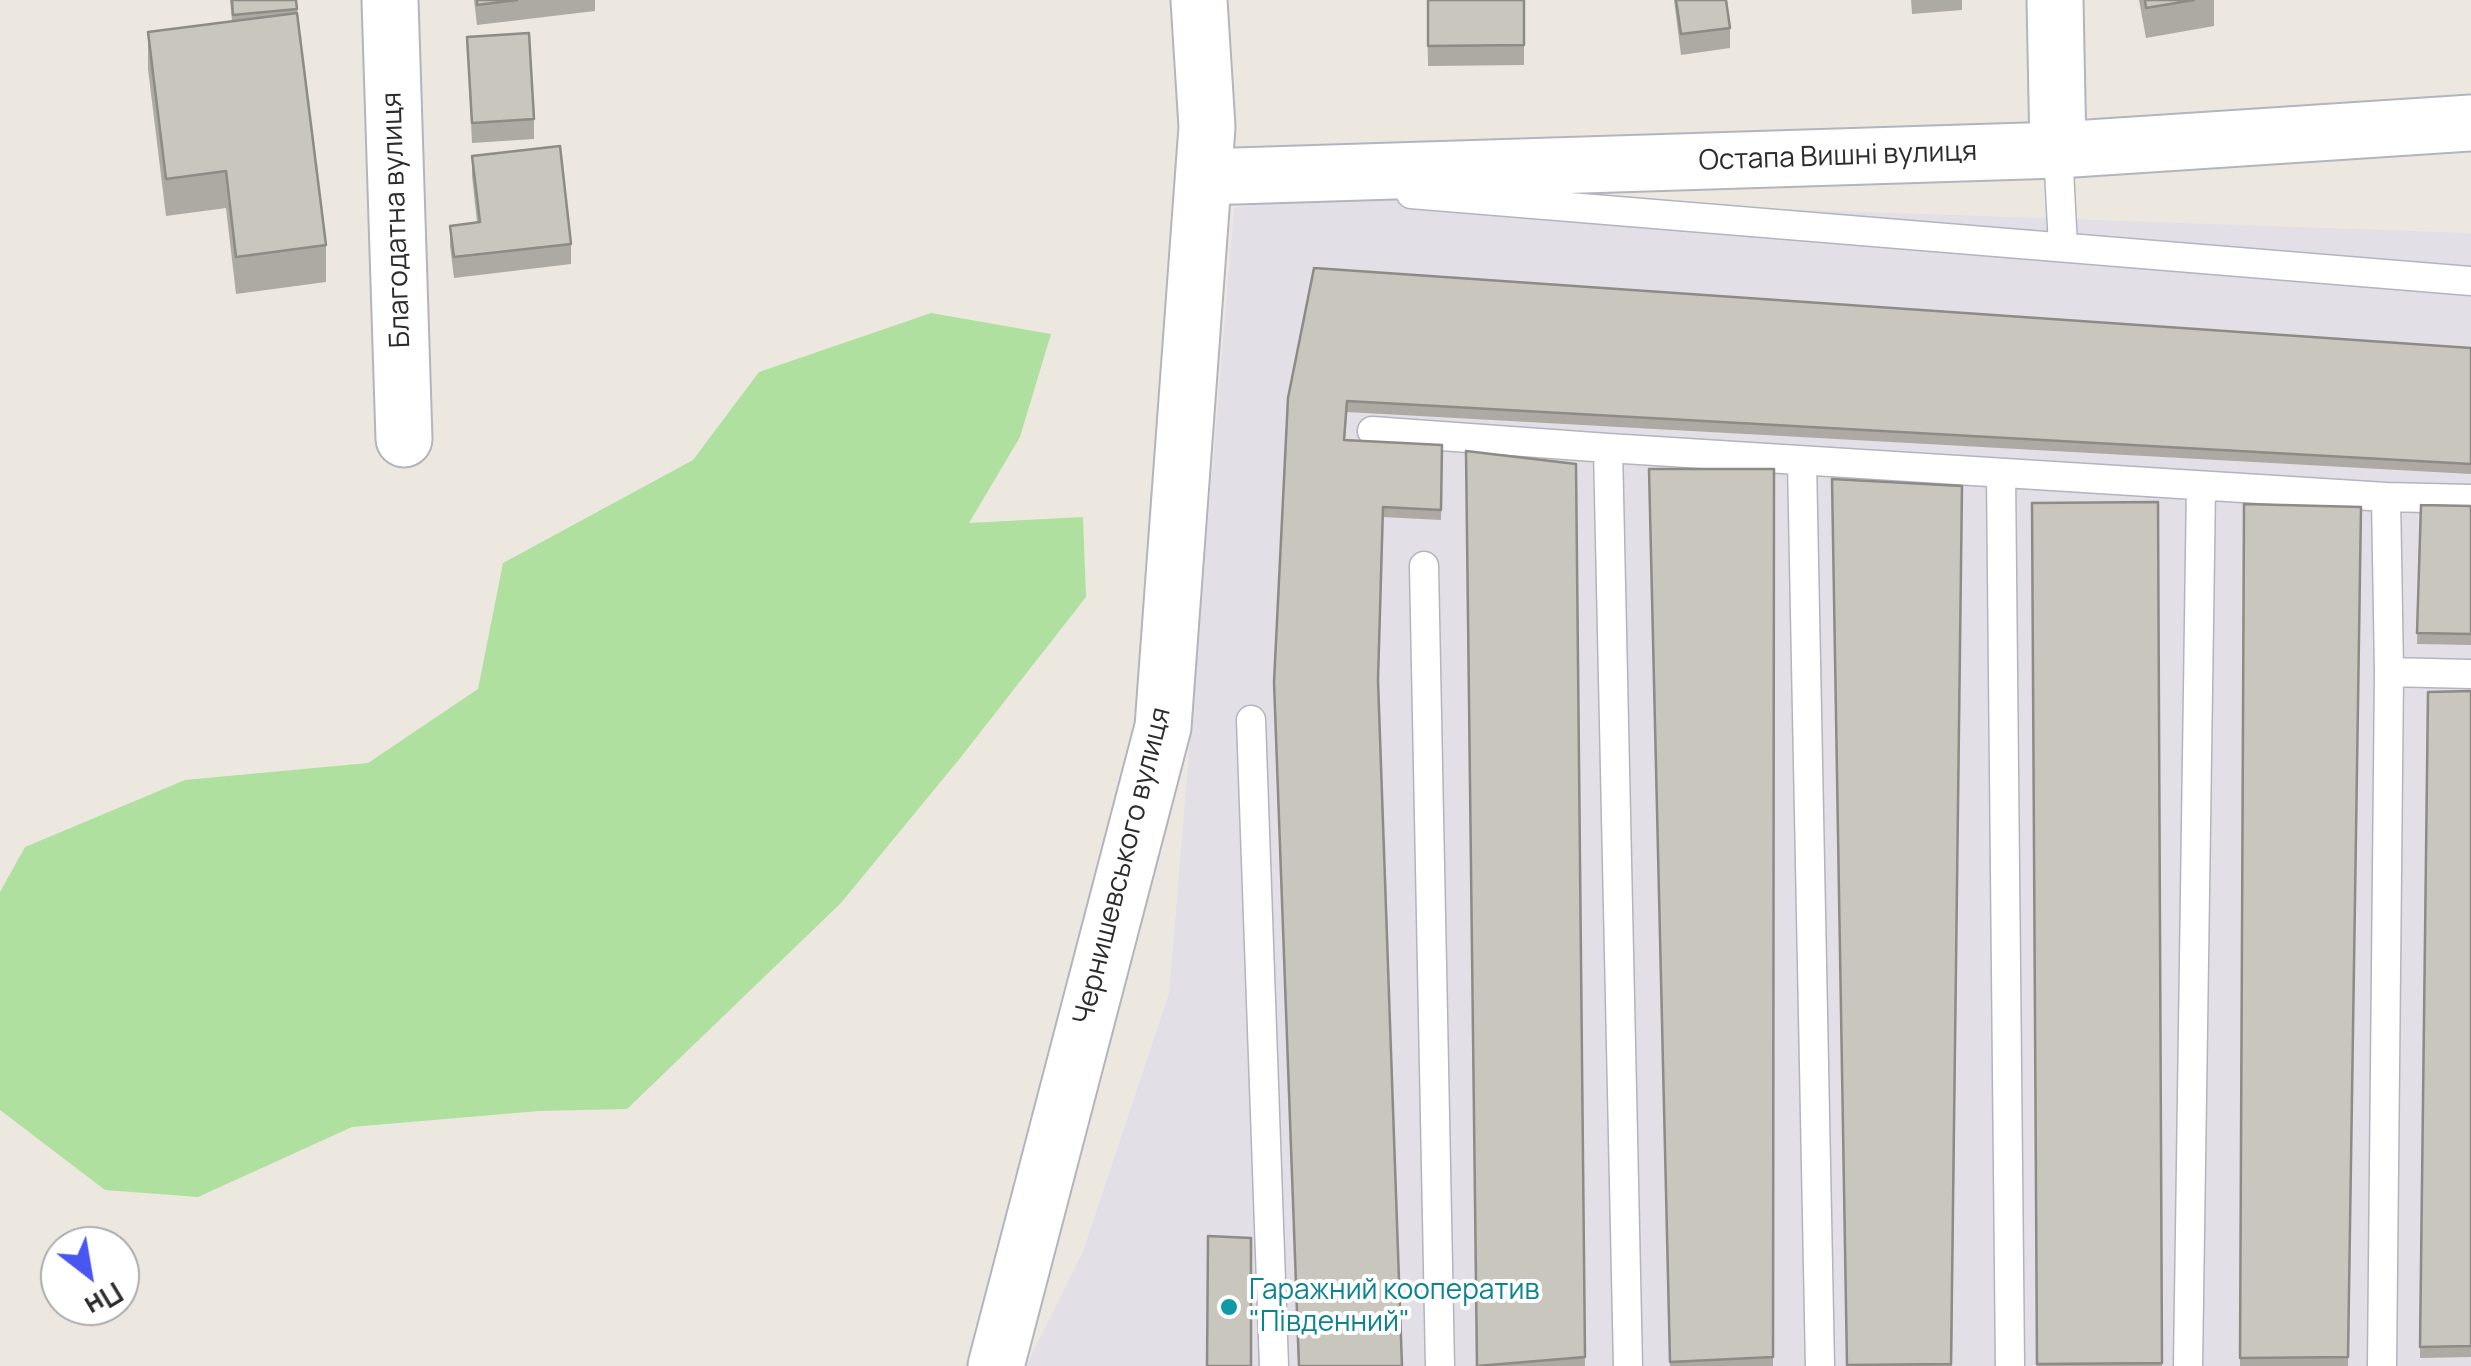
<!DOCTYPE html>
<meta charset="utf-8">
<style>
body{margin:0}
#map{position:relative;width:2471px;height:1366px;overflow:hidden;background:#ede8df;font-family:Manrope,sans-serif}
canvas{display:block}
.north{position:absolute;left:40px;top:1226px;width:100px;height:100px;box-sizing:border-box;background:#fff;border:2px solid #ababab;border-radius:50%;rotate:149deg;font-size:28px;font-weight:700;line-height:40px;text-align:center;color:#2c2c2c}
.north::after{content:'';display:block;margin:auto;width:35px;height:45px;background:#4857f1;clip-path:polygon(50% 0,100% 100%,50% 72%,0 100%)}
</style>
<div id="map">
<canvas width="2471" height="1366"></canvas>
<div class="north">Пн</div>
</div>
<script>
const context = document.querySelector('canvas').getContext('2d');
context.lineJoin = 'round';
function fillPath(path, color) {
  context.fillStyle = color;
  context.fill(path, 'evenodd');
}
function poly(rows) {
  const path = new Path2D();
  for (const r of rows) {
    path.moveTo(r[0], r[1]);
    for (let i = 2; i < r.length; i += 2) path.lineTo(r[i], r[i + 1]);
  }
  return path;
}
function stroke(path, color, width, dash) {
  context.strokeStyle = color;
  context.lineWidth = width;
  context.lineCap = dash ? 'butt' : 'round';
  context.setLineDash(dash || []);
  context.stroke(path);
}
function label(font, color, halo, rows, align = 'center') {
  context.font = font + ' Manrope,sans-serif';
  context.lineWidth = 8;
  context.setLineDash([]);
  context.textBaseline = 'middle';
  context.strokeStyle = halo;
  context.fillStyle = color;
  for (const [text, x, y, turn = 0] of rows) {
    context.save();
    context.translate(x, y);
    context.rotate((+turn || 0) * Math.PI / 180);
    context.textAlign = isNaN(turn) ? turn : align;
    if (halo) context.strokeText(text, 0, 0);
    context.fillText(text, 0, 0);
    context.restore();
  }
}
fillPath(poly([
 [1320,193,2471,233,2471,1366,1026,1366,1084,1249,1169,994,1234,208]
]), '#e2dfe6');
fillPath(poly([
 [931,313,1051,334,1020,437,969,523,1083,517,1086,597,961,757,841,903,627,1109,539,1111,352,1127,198,1197,105,1190,0,1110,0,892,25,847,185,780,368,763,478,689,503,563,693,460,759,372]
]), '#afe09f');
const service = poly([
 [2058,150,2063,247],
 [1411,194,2471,281],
 [1372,431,1608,448,1628,1366],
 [1608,448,2386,497,2471,499],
 [1802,461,1820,1366],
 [2001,473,2010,1366],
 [2386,497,2389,672,2471,674],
 [1424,566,1440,1366],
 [1251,720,1274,1366],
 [2188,1366,2201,486],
 [2382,1366,2389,672]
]);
const minor = poly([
 [390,0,404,439],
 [2055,0,2058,150],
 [1204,177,2058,150,2471,123]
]);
const tertiary = poly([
 [996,1366,1163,727,1207,127,1199,0]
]);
stroke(service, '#b3b4bf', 31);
stroke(minor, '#b3b4bf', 59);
stroke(tertiary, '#b3b4bf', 59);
stroke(service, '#fff', 28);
stroke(minor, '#fff', 55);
stroke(tertiary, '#fff', 55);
fillPath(poly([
 [230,0,296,0,326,245,326,282,236,294,226,208,166,216,148,69,148,32,232,21],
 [474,0,595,0,595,11,477,25],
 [1427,0,1524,0,1524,65,1428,66],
 [1674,0,1726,0,1730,28,1730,48,1681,55],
 [1911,0,1962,0,1962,10,1912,14],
 [2139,0,2214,0,2214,26,2146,38],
 [467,37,534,119,534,139,472,143],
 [472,156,571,244,571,264,454,278,450,246,450,226,477,222,472,176],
 [2471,348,2471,474,1347,412,1345,440,1442,445,1441,520,1383,517,1288,398],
 [1576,464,1585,1366,1477,1366],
 [1649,469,1774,469,1773,1366,1670,1366],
 [1832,479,1962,486,1952,1366,1847,1366],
 [2158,502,2162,1366,2037,1366,2032,503],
 [2244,504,2361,507,2348,1366,2240,1366],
 [2421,505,2471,506,2471,645,2417,644],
 [2471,691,2471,1357,2420,1358,2428,692]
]), '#adaaa3');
const building = poly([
 [232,0,296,0,297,9,233,15,232,0],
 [477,0,517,0,477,5,477,0],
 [1428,0,1524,0,1524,45,1428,46,1428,0],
 [1676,0,1726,0,1730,28,1681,34,1676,0],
 [2145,0,2194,0,2146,8,2145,0],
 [297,13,326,245,236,257,226,171,166,179,148,32,297,13],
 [529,33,534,119,472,123,467,37,529,33],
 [560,146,571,244,454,257,450,226,480,222,472,156,560,146],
 [1314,268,2471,348,2471,464,1347,401,1344,440,1442,445,1441,510,1383,507,1378,680,1402,1366,1299,1366,1274,682,1288,398,1314,268],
 [1466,451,1576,464,1585,1357,1477,1366,1466,451],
 [1649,469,1774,469,1773,1357,1670,1362,1649,469],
 [1832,479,1962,486,1951,1364,1847,1365,1832,479],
 [2158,502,2162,1363,2037,1364,2032,503,2158,502],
 [2244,504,2361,507,2348,1357,2240,1358,2244,504],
 [2421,505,2471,506,2471,634,2417,633,2421,505],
 [2471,691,2471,1346,2420,1347,2428,692,2471,691],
 [1208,1236,1251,1238,1251,1366,1207,1366,1208,1236]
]);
fillPath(building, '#c9c6be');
stroke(building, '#8d8b85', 2.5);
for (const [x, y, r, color] of [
 [1229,1307,10,"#0f9aa8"]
]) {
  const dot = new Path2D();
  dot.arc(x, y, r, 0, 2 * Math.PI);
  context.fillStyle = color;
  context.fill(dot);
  stroke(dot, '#fff', 4);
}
label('28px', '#2c2c2c', '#fff', [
 ["Остапа Вишні вулиця",1838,157,-2],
 ["Благодатна вулиця",397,220,-92],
 ["Чернишевського вулиця",1123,866,-76]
]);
label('28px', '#0d838f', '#fff', [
 ["Гаражний кооператив",1249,1291],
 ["\"Південний\"",1249,1323]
], 'left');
</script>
